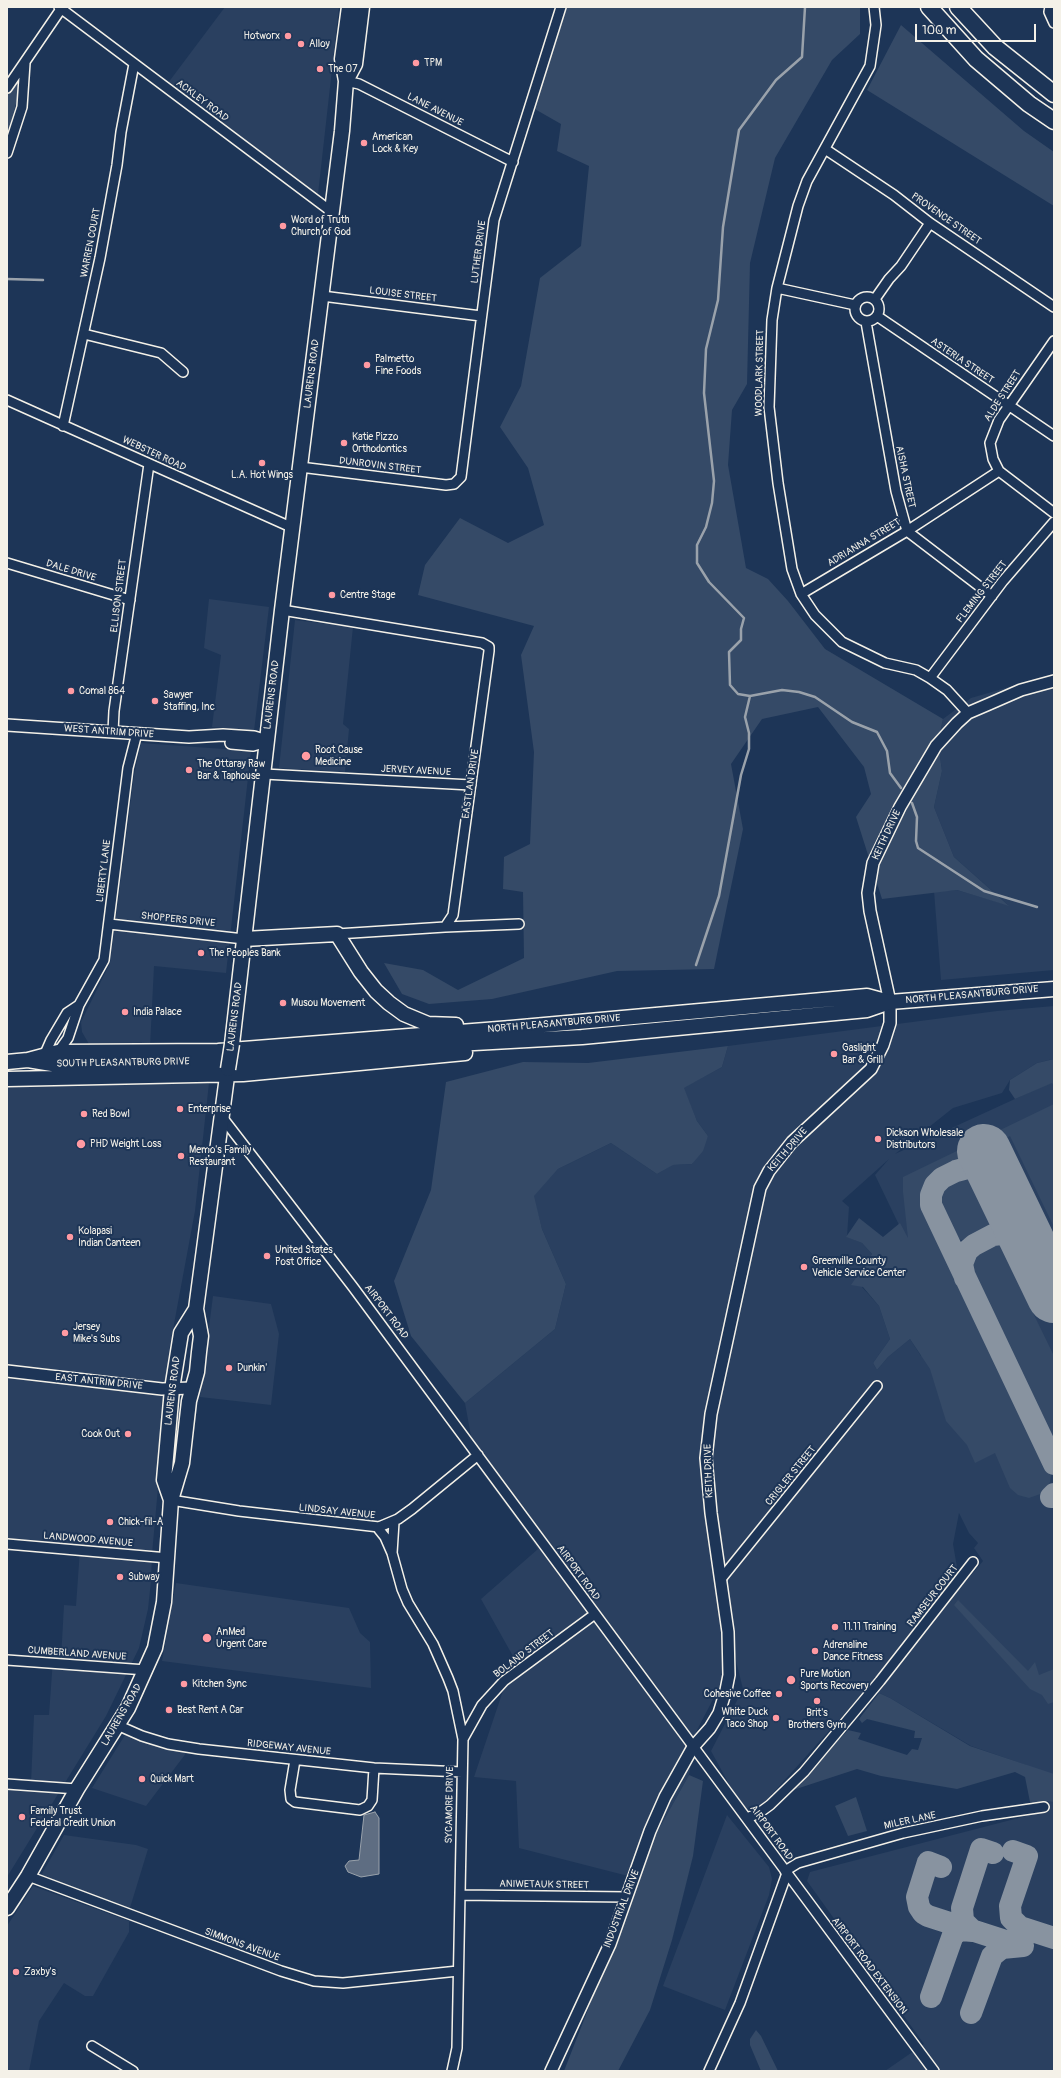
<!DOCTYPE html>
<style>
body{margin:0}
#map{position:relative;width:1061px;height:2078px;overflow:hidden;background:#1d3557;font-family:Pangolin,sans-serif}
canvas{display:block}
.frame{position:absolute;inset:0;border:8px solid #f4f1e8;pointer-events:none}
.scale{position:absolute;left:915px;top:24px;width:121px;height:18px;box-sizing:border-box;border:2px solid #f4f1e8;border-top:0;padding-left:5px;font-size:12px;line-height:14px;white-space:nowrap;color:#f4f1e8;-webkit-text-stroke:3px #1d3557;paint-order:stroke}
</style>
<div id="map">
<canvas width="1061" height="2078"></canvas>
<div class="frame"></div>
<div class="scale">100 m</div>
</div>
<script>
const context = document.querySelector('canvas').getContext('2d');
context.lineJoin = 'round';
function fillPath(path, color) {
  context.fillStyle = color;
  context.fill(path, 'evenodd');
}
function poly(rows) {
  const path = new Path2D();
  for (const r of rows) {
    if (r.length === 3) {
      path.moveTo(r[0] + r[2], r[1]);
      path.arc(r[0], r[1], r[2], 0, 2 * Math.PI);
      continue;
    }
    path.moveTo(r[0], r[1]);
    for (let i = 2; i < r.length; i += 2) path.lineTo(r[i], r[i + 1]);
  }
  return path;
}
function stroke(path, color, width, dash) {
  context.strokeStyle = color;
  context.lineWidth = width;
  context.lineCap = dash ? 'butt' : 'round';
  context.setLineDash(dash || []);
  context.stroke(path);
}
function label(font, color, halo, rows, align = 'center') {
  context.font = font + ' Pangolin,sans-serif';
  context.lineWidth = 4;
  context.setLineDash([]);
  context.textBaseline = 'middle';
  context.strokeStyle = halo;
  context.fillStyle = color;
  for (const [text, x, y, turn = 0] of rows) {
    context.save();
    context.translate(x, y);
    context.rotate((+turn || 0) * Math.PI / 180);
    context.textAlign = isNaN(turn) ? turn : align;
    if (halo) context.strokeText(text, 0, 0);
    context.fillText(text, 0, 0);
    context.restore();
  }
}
fillPath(poly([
 [225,7,339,7,317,203,253,161,165,87],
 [209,599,269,607,254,731,212,727,221,655,204,648],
 [295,620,353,627,343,724,349,729,345,772,279,768],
 [1054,674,1054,970,941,980,934,891,957,890,1008,905,954,857,934,807,942,771,938,742,943,719,971,698],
 [141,743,251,751,226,973,154,966,150,1047,89,1044,82,1032,81,1022,110,963,134,775],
 [1054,1006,1054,1059,1037,1063,1010,1080,1002,1093,953,1108,895,1154,1054,1081,1054,2071,885,2071,924,2044,807,1881,810,1872,1034,1814,1026,1765,971,1746,890,1698,879,1693,863,1693,765,1802,750,1810,740,1804,711,1751,743,1689,735,1657,696,1732,689,1775,632,1877,519,1848,516,1781,474,1777,514,1658,481,1599,538,1549,476,1464,465,1403,555,1329,566,1284,542,1229,533,1196,558,1169,611,1143,657,1174,672,1165,692,1164,708,1136,697,1121,683,1088,722,1067,728,1046,997,1011],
 [889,1159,875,1175,938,1306,921,1356,910,1339,888,1357,877,1370,873,1363,890,1339,879,1306,862,1287,868,1263,872,1254,862,1243,847,1237,849,1207,842,1201],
 [959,1513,969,1533,978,1543,974,1548,983,1561,956,1593,958,1573,953,1544],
 [209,1083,195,1211,169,1351,165,1387,164,1421,152,1554,151,1581,148,1609,139,1648,106,1716,7,1877,7,1782,31,1783,34,1715,49,1715,53,1659,61,1659,64,1605,76,1606,80,1549,7,1543,7,1086],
 [213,1296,271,1304,279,1334,271,1405,200,1397],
 [176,1583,349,1608,360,1633,370,1642,371,1688,162,1661],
 [125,1735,187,1752,146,1806,92,1788],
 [727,1815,769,1867,772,1879,769,1895,725,2010,663,1986],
 [64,1835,136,1845,148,1849,129,1911,39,1879],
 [33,1886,129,1921,129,1932,93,1996,85,1996,64,1983,39,2021,29,2071,7,2071,7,1926]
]), '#2a4060');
fillPath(poly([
 [566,7,860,7,860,34,832,60,775,158,750,263,747,384,732,410,728,465,746,568,768,579,788,601,825,649,943,719,938,742,942,771,934,807,954,857,1009,906,957,890,882,899,856,817,871,794,864,767,818,707,762,719,731,764,743,829,714,969,617,971,492,999,429,1004,402,994,384,963,423,970,458,990,524,958,523,892,503,889,504,857,530,844,534,752,521,655,534,626,418,595,425,565,460,518,508,543,544,525,528,468,500,427,521,386,540,278,581,246,589,166,557,151,561,124,533,108],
 [901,25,1024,131,1054,152,1054,206,867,90],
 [14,82,18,84,17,100,7,137,7,93],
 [728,1046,722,1067,684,1088,697,1121,708,1136,703,1151,692,1164,673,1165,657,1174,611,1143,558,1169,534,1196,542,1229,566,1284,555,1329,465,1403,411,1336,394,1281,431,1190,446,1082,523,1062,588,1063],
 [1054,1059,1054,1086,1052,1083,1015,1099,1009,1090,1010,1080,1037,1063],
 [1054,1104,1054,1227,1010,1136,935,1174,927,1183,923,1193,923,1205,1051,1474,1050,1482,1043,1493,1029,1498,1018,1495,1010,1488,995,1453,975,1463,967,1445,946,1421,930,1369,910,1339,888,1357,877,1370,873,1363,890,1339,879,1306,863,1287,851,1285,872,1254,862,1243,846,1237,859,1218,883,1237,900,1223,908,1238,903,1192,903,1177],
 [967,1175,991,1226,975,1237,961,1240,955,1236,947,1223,939,1202,940,1193,947,1184],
 [998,1241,1054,1356,1054,1446,971,1273,969,1266,974,1254,979,1249],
 [958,1600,1028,1671,1035,1662,1039,1675,1054,1669,1054,1702,1048,1704,1042,1695,1030,1689,954,1605],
 [879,1693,890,1698,970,1746,1054,1774,1054,1802,1048,1801,1030,1802,1025,1777,1015,1772,957,1789,881,1776,857,1769,790,1791,848,1730,861,1733,858,1739,907,1755,912,1749,918,1750,922,1738,914,1738,915,1731,867,1719,862,1723,859,1719],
 [689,1775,703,1781,693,1856,672,1940,650,2010,618,2071,564,2071,589,2007,632,1877],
 [856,1797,867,1831,848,1836,835,1806],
 [756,2030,761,2036,778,2071,761,2071,750,2045,750,2039]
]), '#354a67');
const water = poly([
 [375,1812,379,1818,379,1874,361,1877,348,1872,345,1866,349,1861,359,1860,364,1815,375,1812]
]);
fillPath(water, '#5e6d82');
stroke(water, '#9aa2ab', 1);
stroke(poly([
 [7,279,43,280],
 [750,696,782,690,799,692,815,697,852,722,877,732,887,751,890,773,901,788],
 [912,803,917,817,916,841,918,848,984,891,1037,907],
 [696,965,719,896,741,775,749,749,749,733,745,717,750,696,738,694,730,685,729,652,741,640,741,629,744,618,709,582,697,563,697,545,706,527,712,503,714,481,704,393,706,349,718,300,723,227,739,130,776,80,802,57,805,7]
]), '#9aa2ab', 2.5);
stroke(poly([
 [997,1179,988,1169,980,1167,975,1166,956,1171,942,1178,935,1185,931,1195,931,1205,1054,1464],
 [965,1278,962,1264,967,1251,974,1245,993,1235,1009,1233,1019,1236,1031,1248],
 [1054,1494,1051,1497,1054,1497],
 [1013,1851,1027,1856,1010,1906,1011,1918,1020,1927,1054,1938],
 [941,1867,928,1862,917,1897,919,1907,923,1913,928,1916,1021,1946],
 [973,1931,963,1921,962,1908,981,1849,993,1853],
 [931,1997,953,1935,961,1930,973,1931],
 [971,2013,992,1956,1002,1948,1023,1946]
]), '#8893a0', 22);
stroke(poly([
 [984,1151,1054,1296]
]), '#8893a0', 54);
const minor = poly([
 [59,7,332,212],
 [874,7,876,25,870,66,807,181,798,206,777,288,772,320,769,407,778,483,792,569,801,594,815,615,842,642,885,663,916,670,930,678,947,690,968,713],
 [1050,7,1049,12,1054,23],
 [346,81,359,84,513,162],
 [7,88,61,9],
 [825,149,894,195,930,223,1054,307],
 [7,153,22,107,25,63],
 [777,288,855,305],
 [322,296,481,316],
 [867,309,12],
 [875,299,889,279,901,266,930,223],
 [877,316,1054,436],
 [866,322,896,491,907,531,992,596],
 [84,334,161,353,183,372],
 [1054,341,999,420,990,443,993,459,999,471,1054,513],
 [7,400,293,528],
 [63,426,100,258,117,165,121,132,134,64],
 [300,467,446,485,454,484,461,477,494,220,561,7],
 [7,563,130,600],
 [801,594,907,531,999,471],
 [282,610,482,643,489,647,489,651,453,915,445,927,337,934],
 [930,678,1003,581,1054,522],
 [113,732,114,711,149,464],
 [264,774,471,785],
 [109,924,244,939],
 [445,927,519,924],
 [44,1056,51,1040,67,1013,79,1005],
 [58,1056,58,1052,68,1038,79,1005,104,960,128,768,137,733],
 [222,1117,353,1287,787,1873,740,2003,709,2071],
 [171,1500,239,1511,379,1527,398,1519,412,1509,478,1455],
 [377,1527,385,1537,392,1553,402,1589,408,1603,433,1644,448,1678,453,1691,463,1739,457,2048,452,2071],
 [7,1544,168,1558],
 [392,1553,394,1522],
 [721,1579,877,1386],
 [7,1660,146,1670],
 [117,1725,142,1736,168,1744,199,1749,374,1768,462,1772],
 [463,1739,482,1705,504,1681,595,1614],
 [295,1760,290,1790,291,1799,295,1802,360,1810,368,1806,372,1800,374,1768],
 [7,1784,77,1789],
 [747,1818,759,1813,770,1805,804,1772,880,1681,973,1562],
 [785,1871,798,1863,903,1833,982,1816,1044,1807],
 [787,1873,934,2071],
 [28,1876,281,1971,314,1981,343,1983,458,1971],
 [460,1895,627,1897],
 [92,2046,133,2071]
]);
const tertiary = poly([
 [7,725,189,737,223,735,254,737,267,741],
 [231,743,253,745,267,741],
 [7,1371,162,1389,192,1388],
 [551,2071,610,1944,650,1831,665,1797,693,1747,710,1728,719,1713,726,1690,729,1675,728,1632,711,1513,706,1458,711,1414,760,1188,769,1171,792,1142,871,1069,883,1045,890,1023,890,1002,870,911,868,893,873,863,900,807,936,746,957,723,968,713,989,704,1021,690,1054,681]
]);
const primary = poly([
 [346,81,355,64,362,7],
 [244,939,337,934,361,972,376,991,389,1003,404,1014,428,1024,456,1025],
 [232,1044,282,610,342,131,346,81,342,59,349,7],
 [28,1060,58,1065,219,1062,420,1046,582,1037,867,1010,890,1002,1054,989],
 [7,1062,28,1060,58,1052,218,1051,511,1028,867,996,889,1002],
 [7,1079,243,1074,465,1053],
 [171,1500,164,1480,172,1389,181,1333,196,1309],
 [7,1908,28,1876,77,1789,128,1708,155,1648,164,1602,171,1500,182,1463,189,1401,197,1372,199,1352,201,1336,196,1309,228,1069]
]);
const motorway = poly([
 [929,7,976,59,1029,104,1054,121],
 [958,7,995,47,1054,94]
]);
stroke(minor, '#f4f1e8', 12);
stroke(tertiary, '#f4f1e8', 14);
stroke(primary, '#f4f1e8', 17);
stroke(motorway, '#f4f1e8', 19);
stroke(minor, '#1d3557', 9);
stroke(tertiary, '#1d3557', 11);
stroke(primary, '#1d3557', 14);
stroke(motorway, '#1d3557', 16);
const primaryBridge = poly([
 [228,1069,232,1044]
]);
stroke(primaryBridge, '#f4f1e8', 17, []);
stroke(primaryBridge, '#1d3557', 14);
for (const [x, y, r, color] of [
 [288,36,4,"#ff9aa2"],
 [301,44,4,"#ff9aa2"],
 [416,63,4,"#ff9aa2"],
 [320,69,4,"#ff9aa2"],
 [364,143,4,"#ff9aa2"],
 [283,226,4,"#ff9aa2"],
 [367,365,4,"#ff9aa2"],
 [344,443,4,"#ff9aa2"],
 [262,463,4,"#ff9aa2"],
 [332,595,4,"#ff9aa2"],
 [71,691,4,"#ff9aa2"],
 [155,701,4,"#ff9aa2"],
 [306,756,5,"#ff9aa2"],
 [189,770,4,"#ff9aa2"],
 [201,953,4,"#ff9aa2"],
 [283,1003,4,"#ff9aa2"],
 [125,1012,4,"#ff9aa2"],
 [834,1054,4,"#ff9aa2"],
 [180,1109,4,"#ff9aa2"],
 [84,1114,4,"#ff9aa2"],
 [878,1139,4,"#ff9aa2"],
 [81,1144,5,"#ff9aa2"],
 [181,1156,4,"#ff9aa2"],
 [70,1237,4,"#ff9aa2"],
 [267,1256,4,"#ff9aa2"],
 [804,1267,4,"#ff9aa2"],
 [65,1333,4,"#ff9aa2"],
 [229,1368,4,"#ff9aa2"],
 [128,1434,4,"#ff9aa2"],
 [110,1522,4,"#ff9aa2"],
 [120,1577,4,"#ff9aa2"],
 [835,1627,4,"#ff9aa2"],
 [207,1638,5,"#ff9aa2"],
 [815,1651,4,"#ff9aa2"],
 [791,1680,5,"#ff9aa2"],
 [184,1684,4,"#ff9aa2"],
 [779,1694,4,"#ff9aa2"],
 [817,1701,4,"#ff9aa2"],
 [169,1710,4,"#ff9aa2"],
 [776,1718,4,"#ff9aa2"],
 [142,1779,4,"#ff9aa2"],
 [22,1817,4,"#ff9aa2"],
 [16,1972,4,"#ff9aa2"]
]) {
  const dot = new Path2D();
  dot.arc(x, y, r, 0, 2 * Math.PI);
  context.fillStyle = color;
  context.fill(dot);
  stroke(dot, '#1d3557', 1.5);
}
label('10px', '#f4f1e8', '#1d3557', [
 ["Hotworx",280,36,"right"],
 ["Alloy",309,44],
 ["TPM",424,63],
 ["The 07",328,69],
 ["American",372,137],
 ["Lock & Key",372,149],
 ["Word of Truth",291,220],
 ["Church of God",291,232],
 ["Palmetto",375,359],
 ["Fine Foods",375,371],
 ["Katie Pizzo",352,437],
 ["Orthodontics",352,449],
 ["L.A. Hot Wings",262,475,"center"],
 ["Centre Stage",340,595],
 ["Comal 864",79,691],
 ["Sawyer",163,695],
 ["Staffing, Inc",163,707],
 ["Root Cause",315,750],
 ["Medicine",315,762],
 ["The Ottaray Raw",197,764],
 ["Bar & Taphouse",197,776],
 ["The Peoples Bank",209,953],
 ["Musou Movement",291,1003],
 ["India Palace",133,1012],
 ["Gaslight",842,1048],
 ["Bar & Grill",842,1060],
 ["Enterprise",188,1109],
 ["Red Bowl",92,1114],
 ["Dickson Wholesale",886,1133],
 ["Distributors",886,1145],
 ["PHD Weight Loss",90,1144],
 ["Memo's Family",189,1150],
 ["Restaurant",189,1162],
 ["Kolapasi",78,1231],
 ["Indian Canteen",78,1243],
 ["United States",275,1250],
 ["Post Office",275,1262],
 ["Greenville County",812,1261],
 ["Vehicle Service Center",812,1273],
 ["Jersey",73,1327],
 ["Mike's Subs",73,1339],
 ["Dunkin'",237,1368],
 ["Cook Out",120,1434,"right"],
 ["Chick-fil-A",118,1522],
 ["Subway",128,1577],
 ["11.11 Training",843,1627],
 ["AnMed",216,1632],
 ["Urgent Care",216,1644],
 ["Adrenaline",823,1645],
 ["Dance Fitness",823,1657],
 ["Pure Motion",800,1674],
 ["Sports Recovery",800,1686],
 ["Kitchen Sync",192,1684],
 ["Cohesive Coffee",771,1694,"right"],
 ["Best Rent A Car",177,1710],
 ["White Duck",768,1712,"right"],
 ["Taco Shop",768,1724,"right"],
 ["Brit's",817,1713,"center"],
 ["Brothers Gym",817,1725,"center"],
 ["Quick Mart",150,1779],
 ["Family Trust",30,1811],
 ["Federal Credit Union",30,1823],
 ["Zaxby's",24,1972]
], 'left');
label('10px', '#f4f1e8', '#1d3557', [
 ["ACKLEY ROAD",202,101,37],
 ["LANE AVENUE",435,110,27],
 ["PROVENCE STREET",946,219,35],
 ["WARREN COURT",91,243,-79],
 ["LUTHER DRIVE",479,252,-83],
 ["LOUISE STREET",403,295,7],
 ["ASTERIA STREET",962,361,34],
 ["WOODLARK STREET",760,373,-89],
 ["LAURENS ROAD",312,374,-83],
 ["ALDE STREET",1003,396,-57],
 ["WEBSTER ROAD",154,454,25],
 ["DUNROVIN STREET",380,466,7],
 ["AISHA STREET",905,477,78],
 ["ADRIANNA STREET",864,543,-31],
 ["DALE DRIVE",71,571,17],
 ["FLEMING STREET",982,592,-52],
 ["ELLISON STREET",119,596,-83],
 ["LAURENS ROAD",272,695,-83],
 ["WEST ANTRIM DRIVE",109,732,4],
 ["JERVEY AVENUE",416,771,3],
 ["EASTLAN DRIVE",471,784,-82],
 ["KEITH DRIVE",887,835,-65],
 ["LIBERTY LANE",104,871,-83],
 ["SHOPPERS DRIVE",178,920,6],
 ["NORTH PLEASANTBURG DRIVE",972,995,-5],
 ["LAURENS ROAD",235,1017,-83],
 ["NORTH PLEASANTBURG DRIVE",554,1024,-5],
 ["SOUTH PLEASANTBURG DRIVE",123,1063,-1],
 ["KEITH DRIVE",788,1150,-49],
 ["AIRPORT ROAD",386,1312,53],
 ["EAST ANTRIM DRIVE",99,1382,6],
 ["LAURENS ROAD",173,1391,-83],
 ["KEITH DRIVE",709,1471,-92],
 ["CRIGLER STREET",791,1476,-51],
 ["LINDSAY AVENUE",337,1512,6],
 ["LANDWOOD AVENUE",88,1540,5],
 ["AIRPORT ROAD",578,1573,54],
 ["RAMSEUR COURT",933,1596,-52],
 ["CUMBERLAND AVENUE",77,1654,4],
 ["BOLAND STREET",524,1654,-37],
 ["LAURENS ROAD",122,1715,-60],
 ["RIDGEWAY AVENUE",289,1748,6],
 ["SYCAMORE DRIVE",450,1805,-89],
 ["MILER LANE",910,1821,-12],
 ["AIRPORT ROAD",771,1833,54],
 ["ANIWETAUK STREET",544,1885,1],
 ["INDUSTRIAL DRIVE",622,1909,-69],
 ["SIMMONS AVENUE",242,1945,20],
 ["AIRPORT ROAD EXTENSION",869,1966,53]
]);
</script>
